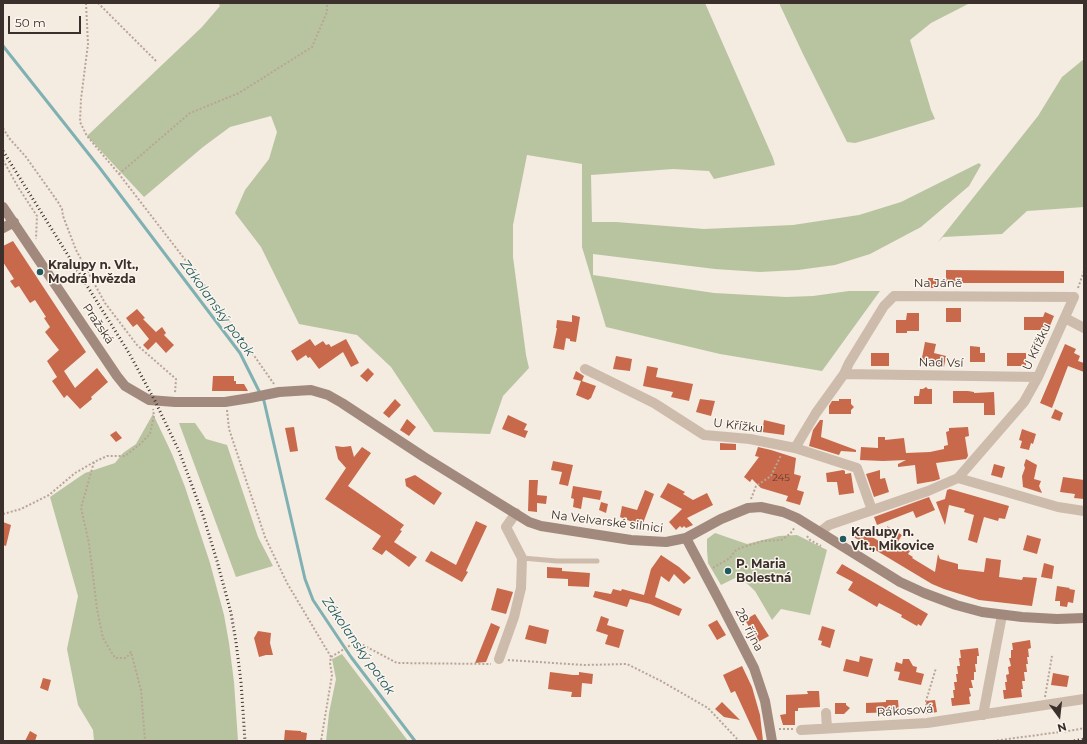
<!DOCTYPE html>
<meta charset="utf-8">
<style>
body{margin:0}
#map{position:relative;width:1087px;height:744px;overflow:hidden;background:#f4ebe1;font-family:Montserrat,sans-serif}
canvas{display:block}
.frame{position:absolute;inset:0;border:4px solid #3b302b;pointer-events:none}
.north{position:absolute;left:1039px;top:696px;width:40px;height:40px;-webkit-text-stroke:3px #fbf5ee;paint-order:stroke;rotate:165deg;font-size:11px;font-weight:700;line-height:16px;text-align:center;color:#3b302b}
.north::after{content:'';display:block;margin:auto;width:14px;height:18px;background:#3b302b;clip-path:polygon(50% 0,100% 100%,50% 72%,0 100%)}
.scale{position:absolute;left:8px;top:16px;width:73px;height:18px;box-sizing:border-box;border:2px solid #3b302b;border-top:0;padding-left:5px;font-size:12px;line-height:14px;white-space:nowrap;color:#3b302b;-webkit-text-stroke:3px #fbf5ee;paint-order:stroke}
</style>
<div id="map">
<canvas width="1087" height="744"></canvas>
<div class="frame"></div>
<div class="north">N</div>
<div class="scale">50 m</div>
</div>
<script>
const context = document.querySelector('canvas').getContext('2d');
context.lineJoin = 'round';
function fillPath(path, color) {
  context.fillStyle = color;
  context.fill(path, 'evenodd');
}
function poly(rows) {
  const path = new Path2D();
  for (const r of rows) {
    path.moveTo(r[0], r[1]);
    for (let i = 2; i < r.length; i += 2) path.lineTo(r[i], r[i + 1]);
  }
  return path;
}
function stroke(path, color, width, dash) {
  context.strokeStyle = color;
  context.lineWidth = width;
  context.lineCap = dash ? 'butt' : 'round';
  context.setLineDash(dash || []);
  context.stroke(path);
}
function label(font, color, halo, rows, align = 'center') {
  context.font = font + ' Montserrat,sans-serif';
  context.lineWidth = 3;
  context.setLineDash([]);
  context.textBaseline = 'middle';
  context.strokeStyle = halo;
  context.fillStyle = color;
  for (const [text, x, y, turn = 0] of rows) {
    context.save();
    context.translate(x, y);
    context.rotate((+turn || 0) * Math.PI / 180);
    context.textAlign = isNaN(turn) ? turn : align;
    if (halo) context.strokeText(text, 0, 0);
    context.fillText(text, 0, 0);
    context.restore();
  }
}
fillPath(poly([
 [218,3,705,3,773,158,775,165,714,179,709,171,673,169,591,175,592,222,616,222,704,229,793,225,859,215,901,202,979,163,981,165,969,186,921,227,870,254,835,265,798,270,760,272,715,269,593,254,593,275,714,293,786,297,813,296,849,291,880,291,822,371,720,354,606,327,582,247,582,164,527,155,513,225,513,257,526,355,529,368,503,396,490,434,434,432,391,367,357,335,299,324,261,247,235,213,245,190,269,159,277,132,271,116,230,127,203,147,144,197,87,136,202,27,220,6],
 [779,3,970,3,931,23,910,40,931,110,935,119,873,138,855,143,847,142,803,54],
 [1084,59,1084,207,1027,211,1002,234,943,237,938,242,1038,116,1062,77],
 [153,414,172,454,185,487,210,563,224,615,229,643,234,682,238,741,94,741,93,730,78,705,67,649,78,596,50,497,85,473,115,463,123,453,136,444],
 [179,423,195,423,206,439,227,445,258,537,273,566,236,577],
 [715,533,747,544,779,536,797,535,827,550,810,615,781,609,772,620,755,591,739,576,721,585,708,563,707,550,707,539],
 [342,654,408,741,326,741,329,713,336,679,332,659]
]), '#b8c4a0');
stroke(poly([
 [3,46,99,167,240,353,264,401,305,579,313,600,351,657,415,741]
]), '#7fb0b2', 3);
fillPath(poly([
 [13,241,86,352,64,371,75,388,97,368,108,382,91,397,92,399,80,409,67,395,64,398,52,381,57,377,47,361,59,350,45,332,50,327,44,318,46,317,35,300,30,303,19,286,15,288,10,281,14,279,3,262,3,246],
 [946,270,1064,271,1064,283,946,283],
 [928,278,937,278,937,288,928,288],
 [946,308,961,308,961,322,946,322],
 [137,309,145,318,143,319,156,332,162,327,166,333,164,335,174,345,166,353,156,342,148,350,143,345,149,339,137,324,133,327,126,318],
 [1045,312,1054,316,1049,328,1043,327,1043,330,1024,330,1024,317,1043,317],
 [907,313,919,313,919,331,907,331,907,333,896,333,896,320,906,320],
 [572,315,580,317,576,342,570,341,570,339,566,338,564,350,553,348,557,328,556,328,557,320,572,322],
 [310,339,315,346,323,341,326,345,329,344,331,347,346,339,359,363,351,367,343,352,319,369,310,357,308,358,306,355,297,361,291,351],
 [925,342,936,344,934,353,946,356,944,367,921,363],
 [1065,344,1076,349,1074,353,1080,356,1078,361,1084,363,1084,372,1068,366,1052,408,1040,403],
 [970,346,980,347,980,353,985,353,985,362,970,362],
 [871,353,889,353,889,366,871,366],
 [1007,353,1026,353,1026,366,1007,366],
 [616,356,632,359,630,371,613,369],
 [647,366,658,368,656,377,693,384,689,401,671,397,673,392,643,386],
 [368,368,374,374,367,382,360,376],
 [576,371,584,376,582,381,596,386,591,398,588,400,576,395,581,381,573,379],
 [213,376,234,376,234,381,236,381,236,384,244,384,248,391,212,391],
 [926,387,928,389,932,389,932,404,914,404,914,396,919,396,920,389,923,389],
 [953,391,968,391,974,392,974,393,994,392,995,415,984,415,984,403,953,403],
 [395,399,401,405,389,418,383,413],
 [700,399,715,401,711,416,696,412],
 [839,399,851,399,851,404,854,407,851,410,851,414,829,414,829,406,832,401,839,401],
 [1055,409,1063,413,1060,421,1051,418],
 [508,415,527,424,524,430,528,431,525,438,502,429],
 [407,419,416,427,409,436,400,430],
 [764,420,785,425,784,435,762,432],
 [820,420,823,420,821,437,856,450,856,452,841,451,839,455,809,446,813,430],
 [294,427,298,451,290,452,285,428],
 [968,427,969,436,965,437,968,456,966,459,936,463,940,479,934,481,917,484,915,465,898,467,898,464,906,460,883,461,860,460,861,447,878,448,878,437,885,437,885,440,904,438,906,453,930,452,944,449,944,446,948,445,946,432,949,431,949,428],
 [1022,429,1036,434,1033,444,1031,443,1029,450,1020,448,1022,441,1019,440],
 [116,431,122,438,116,442,110,435],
 [720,443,736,444,736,450,720,450],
 [335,446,343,447,351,446,354,457,362,447,371,453,348,486,404,525,400,530,402,531,394,542,417,557,409,567,386,550,382,555,372,549,381,536,325,499,346,468,338,459],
 [758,447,771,450,796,458,794,474,801,476,797,490,804,492,800,505,786,501,788,496,761,488,752,479,750,482,744,477,759,457,755,456],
 [1026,459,1037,465,1034,479,1041,481,1039,486,1042,493,1023,487,1022,476,1025,468,1024,465],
 [553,461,573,465,568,486,559,484,562,472,551,470],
 [994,464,1005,467,1002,478,991,475],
 [843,470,845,471,845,474,851,473,854,493,839,495,837,482,827,482,826,473],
 [880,470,880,479,885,478,889,492,874,497,866,474],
 [415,475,442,493,434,505,406,486,405,479],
 [1063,477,1084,480,1084,499,1074,498,1075,494,1060,492],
 [529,480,538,480,537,495,547,496,546,504,537,503,537,512,528,511],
 [668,483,685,492,683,494,693,500,707,493,713,505,687,518,693,525,686,528,684,526,682,528,680,526,676,530,669,522,682,509,660,497],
 [573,486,602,491,600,500,583,497,581,509,573,507,574,499,571,498],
 [950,489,1009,506,1005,519,999,518,998,521,984,517,977,543,968,540,974,515,964,512,965,509,949,505,945,525,936,502,945,499,947,490],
 [645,490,654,494,642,526,620,517,622,506,637,510],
 [929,497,935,510,916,518,913,511,877,525,874,517],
 [601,502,608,504,606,513,599,510],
 [476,521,487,526,466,571,468,572,462,582,425,561,431,551,456,565],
 [3,522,11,525,6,546,3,545],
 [887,526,902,535,897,543,910,551,908,554,913,557,912,558,935,572,938,554,940,559,958,564,958,569,984,572,986,558,1001,560,999,577,1022,580,1023,577,1037,578,1032,606,979,600,944,589,932,584,852,536,856,529,858,531,859,529,897,552],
 [1027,535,1041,539,1037,554,1023,550],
 [661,555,679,567,691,578,684,584,674,574,669,582,661,576,655,597,682,609,679,616,650,604,630,599,627,607,593,597,595,591,611,594,613,589,621,591,622,589,644,595,651,569],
 [1044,563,1054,566,1052,579,1041,577],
 [842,564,928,614,921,626,918,624,917,626,901,617,902,615,879,603,877,607,848,590,853,582,836,573],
 [547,567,562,568,562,571,590,573,589,587,568,586,568,579,547,578],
 [1057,586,1070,588,1069,589,1075,590,1073,603,1068,602,1067,607,1060,606,1060,601,1055,601],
 [497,588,513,592,506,614,491,610],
 [755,614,769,636,758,642,745,620],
 [601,616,609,619,607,625,624,630,619,648,605,644,608,635,596,631],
 [717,620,726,635,717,640,708,625],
 [491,623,500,627,486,662,475,663],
 [529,625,549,630,546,644,525,639],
 [822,626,835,630,830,648,821,645,822,641,818,640],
 [258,631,271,633,270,643,273,655,266,655,259,657,254,638],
 [1030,640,1031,648,1028,649,1029,657,1027,657,1028,664,1026,664,1027,672,1024,672,1025,681,1022,681,1023,689,1021,689,1022,697,1004,699,1003,690,1006,690,1005,682,1007,682,1006,675,1009,674,1008,667,1011,666,1009,658,1011,658,1011,650,1013,650,1012,643],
 [978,648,979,656,977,656,977,664,975,664,976,672,974,672,974,680,971,680,973,688,969,688,971,696,969,697,970,704,952,706,951,698,954,698,953,690,955,690,954,682,957,682,956,674,958,674,957,666,960,666,959,658,961,658,960,650],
 [860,656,873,659,868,677,843,671,846,659,859,662],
 [903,659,909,659,913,666,917,667,916,672,924,674,921,685,898,680,900,672,894,671,896,662,902,664],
 [742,666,752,687,760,715,763,741,758,741,735,691,731,693,723,675],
 [550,672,573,675,579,675,579,672,593,674,592,684,582,683,581,697,571,697,572,692,548,689],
 [1053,673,1069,676,1067,687,1051,685],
 [43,678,51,680,48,691,40,688],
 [807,691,819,691,820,707,798,708,798,711,795,711,795,725,783,725,780,715,786,714,786,695,808,694],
 [886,700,898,700,899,712,866,713,866,703,886,702],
 [935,700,937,712,927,714,926,701],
 [722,702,740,720,724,717,715,709],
 [835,703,846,703,846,705,850,708,844,714,835,714],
 [285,730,301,731,301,732,307,733,306,741,284,741],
 [30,731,37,735,35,741,25,741]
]), '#c8694b');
stroke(poly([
 [86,3,88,44,81,99,80,122,87,136,119,174,200,279,274,384],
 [98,3,157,62],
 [3,128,9,138,26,157,58,202,62,209,63,216,76,250,105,303,137,345,176,379,175,393],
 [3,160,18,187,37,216,36,239],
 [119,174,190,113,239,93,312,47,327,12,327,3],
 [1078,288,1084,271],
 [227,410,229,429,265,537,287,583,331,657,330,663,332,675,321,741],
 [94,462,81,508,89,543,97,609,103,638,115,658,126,658,131,652,141,690,145,741],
 [751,499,756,486,771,476,781,455],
 [3,514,21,509,49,495,75,473,94,462,107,456,125,456,139,445,150,434,154,416,153,409],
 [807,536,810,540,821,546],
 [713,568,730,558,735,551,740,548,763,541,781,540,790,534,795,527],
 [331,657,354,643,363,645,397,663,491,664],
 [508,660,584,665,627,664,661,681,708,708,739,741],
 [1045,697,1052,656],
 [927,714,926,701,936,668],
 [779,729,793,729],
 [993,741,1075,730,1084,728]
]), '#b9a596', 2, [2, 2]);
stroke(poly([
 [522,558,557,561,597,561]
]), '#cdbbac', 5);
stroke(poly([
 [1065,318,1084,328],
 [585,369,654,403,704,435,750,439,795,448,857,468,872,510],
 [844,374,1038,377],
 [795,448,816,413,844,374,849,363,884,306,894,296,1074,297,1038,377,1024,402,958,478,928,491,829,525,820,532],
 [958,478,1058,507,1084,511],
 [499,659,514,617,521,588,522,558,506,527,516,513],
 [826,713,827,728],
 [983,715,1002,615],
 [801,730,927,723,1084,699]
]), '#cdbbac', 10);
stroke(poly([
 [3,207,117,376,125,386,149,400,175,402,225,402,250,398,279,392,311,390,328,395,342,403,424,457,529,522,541,526,631,540,666,542,686,538,721,519,748,508,761,507,783,512,797,518,900,582,924,593,956,605,982,612,1022,617,1057,619,1084,618],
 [3,228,14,222],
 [686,538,719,600,754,668,765,701,772,741]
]), '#a18a7d', 10);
stroke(poly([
 [3,151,129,353,155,401,179,451,203,515,217,561,231,613,236,642,241,682,245,741],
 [1074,741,1084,739]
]), '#3b302b', 3, [1, 3]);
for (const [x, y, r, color] of [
 [40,272,4,"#1f5a5e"],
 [843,539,4,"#1f5a5e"],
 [728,571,4,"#1f5a5e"]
]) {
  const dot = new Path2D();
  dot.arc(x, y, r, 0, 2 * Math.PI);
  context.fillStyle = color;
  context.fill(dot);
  stroke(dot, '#fbf5ee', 1.5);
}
label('10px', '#5e3e33', null, [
 ["245",781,478]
]);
label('bold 12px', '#3b302b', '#fbf5ee', [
 ["Kralupy n. Vlt.,",48,265],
 ["Modrá hvězda",48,279],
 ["Kralupy n.",851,532],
 ["Vlt., Mikovice",851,546],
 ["P. Maria",736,564],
 ["Bolestná",736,578]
], 'left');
label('12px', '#3b302b', '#fbf5ee', [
 ["Na Jáně",938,283],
 ["Pražská",98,324,56],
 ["U Křížku",1037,347,-65],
 ["Nad Vsí",941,363,1],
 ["U Křížku",738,426,7],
 ["Na Velvarské silnici",607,522,7],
 ["28. října",749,630,63],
 ["Rákosová",905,711,-4]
]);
label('italic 13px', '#1f5a5e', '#fbf5ee', [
 ["Zákolanský potok",217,308,54],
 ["Zákolanský potok",358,646,55]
]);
</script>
